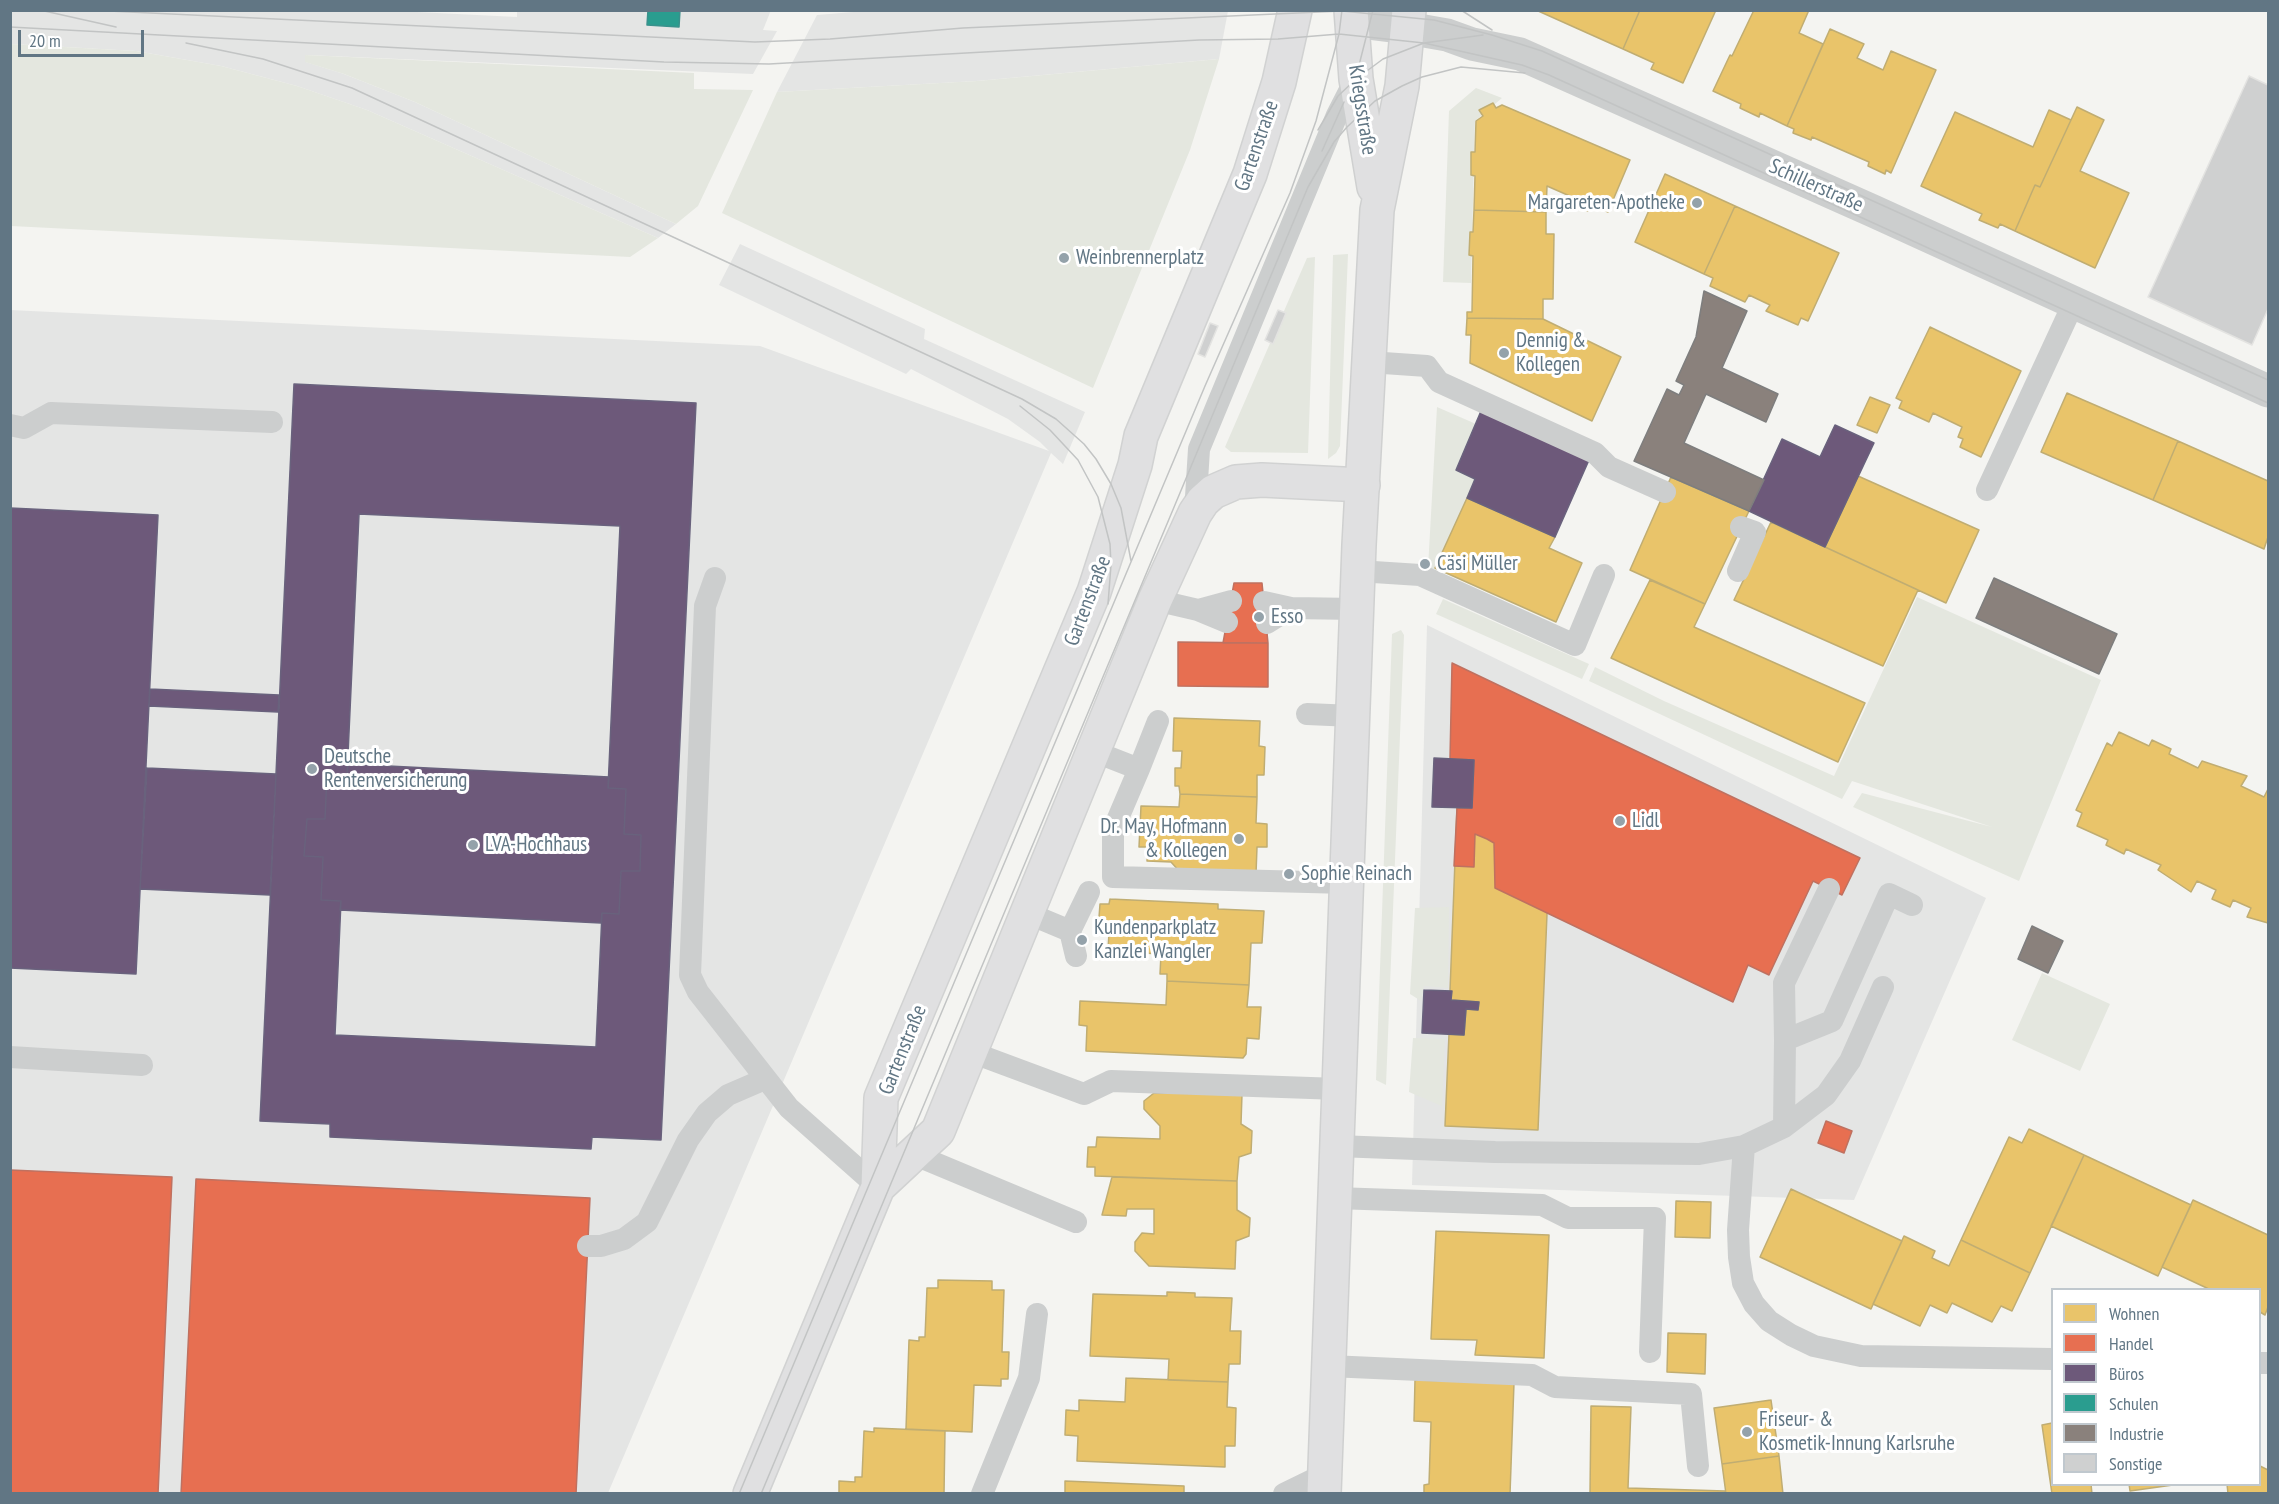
<!DOCTYPE html>
<meta charset="utf-8">
<style>
body{margin:0}
#map{position:relative;width:2279px;height:1504px;overflow:hidden;background:#f4f4f1;font-family:"PT Sans Narrow",sans-serif}
canvas{display:block}
.frame{position:absolute;inset:0;border:12px solid #617684;pointer-events:none}
.legend{position:absolute;left:2051px;top:1288px;width:210px;height:198px;box-sizing:border-box;background:#fff;border:2px solid #c0c8ce;margin:0;padding:8px 10px;list-style:none;font-size:18px;color:#617684}
.legend li{display:flex;align-items:center;gap:12px;height:30px}
.legend b{width:30px;border:2px solid #c0c8ce}
.scale{position:absolute;left:18px;top:30px;width:126px;height:27px;box-sizing:border-box;border:3px solid #617684;border-top:0;padding-left:8px;font-size:18px;line-height:21px;white-space:nowrap;color:#617684;-webkit-text-stroke:4px #fff;paint-order:stroke}
</style>
<div id="map">
<canvas width="2279" height="1504"></canvas>
<div class="frame"></div>
<ul class="legend">
<li><b style="height:16px;background:#e9c46a"></b>Wohnen</li>
<li><b style="height:16px;background:#e76f51"></b>Handel</li>
<li><b style="height:16px;background:#6d597a"></b>Büros</li>
<li><b style="height:16px;background:#2a9d8f"></b>Schulen</li>
<li><b style="height:16px;background:#8a817c"></b>Industrie</li>
<li><b style="height:16px;background:#cfd0d0"></b>Sonstige</li>
</ul>
<div class="scale">20 m</div>
</div>
<script>
const context = document.querySelector('canvas').getContext('2d');
context.lineJoin = 'round';
function fillPath(path, color) {
  context.fillStyle = color;
  context.fill(path, 'evenodd');
}
function poly(rows) {
  const path = new Path2D();
  for (const r of rows) {
    path.moveTo(r[0], r[1]);
    for (let i = 2; i < r.length; i += 2) path.lineTo(r[i], r[i + 1]);
  }
  return path;
}
function stroke(path, color, width, dash) {
  context.strokeStyle = color;
  context.lineWidth = width;
  context.lineCap = dash ? 'butt' : 'round';
  context.setLineDash(dash || []);
  context.stroke(path);
}
function label(font, color, halo, rows, align = 'center') {
  context.font = font + ' "PT Sans Narrow",sans-serif';
  context.lineWidth = 6;
  context.setLineDash([]);
  context.textBaseline = 'middle';
  context.strokeStyle = halo;
  context.fillStyle = color;
  for (const [text, x, y, turn = 0] of rows) {
    context.save();
    context.translate(x, y);
    context.rotate((+turn || 0) * Math.PI / 180);
    context.textAlign = isNaN(turn) ? turn : align;
    if (halo) context.strokeText(text, 0, 0);
    context.fillText(text, 0, 0);
    context.restore();
  }
}
fillPath(poly([
 [377,10,517,17,517,10,771,10,763,30,777,31,753,74,305,55,306,62,344,74,415,102,676,224,658,238,367,110,297,86,221,66,136,51,11,44,10,11],
 [877,10,1228,11,1219,59,977,81,777,92,817,15],
 [740,244,925,329,924,339,1085,412,1063,464,1051,453,608,1493,11,1493,10,310,760,346,1049,451,1040,442,1008,419,911,369,906,374,719,285],
 [1427,625,1986,898,1854,1200,1412,1185]
]), '#e4e5e4');
fillPath(poly([
 [11,44,136,51,221,66,297,86,367,110,658,238,630,257,11,226],
 [305,55,694,73,694,89,753,90,698,206,676,224,415,102,344,74,305,62],
 [1219,59,1190,150,1093,388,722,213,777,92,977,81],
 [1476,88,1502,98,1475,121,1471,283,1443,282,1449,111],
 [1348,254,1340,446,1336,453,1328,459,1333,255],
 [1315,257,1308,453,1231,452,1225,447,1307,258],
 [1437,407,1476,424,1456,470,1475,479,1436,570,1428,568],
 [1917,597,2101,680,2019,881,1853,807,1862,793,1992,827,1852,781,1842,799,1589,681,1595,667,1664,701,1834,776],
 [1443,599,1589,664,1582,679,1436,614],
 [1401,630,1404,635,1386,1085,1376,1080,1392,634],
 [1449,907,1448,988,1424,986,1421,1001,1410,994,1415,908],
 [2042,973,2110,1004,2080,1071,2012,1040],
 [1413,1038,1445,1039,1442,1106,1409,1092]
]), '#e4e7df');
const homes = poly([
 [1536,10,1640,10,1623,49,1536,10],
 [1640,10,1716,10,1683,83,1651,69,1654,63,1623,49,1640,10],
 [1754,10,1809,10,1799,33,1823,44,1787,126,1760,113,1759,117,1740,108,1741,104,1713,91,1730,55,1732,56,1754,10],
 [1830,29,1864,44,1857,58,1883,70,1891,51,1936,70,1891,173,1886,170,1885,174,1868,166,1869,162,1812,137,1811,140,1793,133,1794,129,1787,126,1830,29],
 [1493,103,1496,108,1502,105,1630,160,1608,212,1591,205,1588,211,1570,203,1572,197,1547,186,1546,212,1474,210,1475,176,1471,175,1471,152,1475,152,1476,121,1483,116,1479,110,1493,103],
 [2077,107,2104,120,2080,171,2129,193,2095,268,2015,231,2035,185,2040,187,2077,107],
 [2049,110,2071,120,2040,187,2035,185,2015,231,2000,224,1998,228,1979,220,1982,214,1921,186,1955,112,2033,147,2049,110],
 [1665,174,1735,206,1704,274,1635,242,1665,174],
 [1735,206,1839,253,1808,321,1801,318,1798,325,1766,311,1770,305,1749,295,1745,302,1710,286,1713,278,1704,274,1735,206],
 [1474,210,1546,212,1546,234,1554,234,1553,299,1543,299,1543,319,1467,318,1467,312,1472,312,1473,256,1469,255,1470,232,1473,232,1474,210],
 [1467,318,1543,319,1621,357,1592,421,1470,363,1471,335,1466,335,1467,318],
 [1930,327,2021,371,1981,457,1960,447,1963,439,1958,437,1962,427,1933,413,1929,422,1899,408,1902,401,1896,398,1930,327],
 [2067,393,2178,441,2153,500,2041,452,2067,393],
 [1870,397,1890,405,1877,433,1857,425,1870,397],
 [2178,441,2268,481,2268,537,2264,549,2153,500,2178,441],
 [1858,476,1979,530,1946,603,1825,547,1858,476],
 [1671,477,1749,511,1705,604,1630,570,1671,477],
 [1467,498,1555,537,1549,548,1582,563,1556,622,1435,568,1467,498],
 [1771,522,1918,590,1883,666,1734,600,1771,522],
 [1650,580,1705,604,1694,627,1865,703,1838,762,1611,658,1650,580],
 [1464,678,1555,722,1538,1130,1445,1126,1449,1034,1464,1035,1466,1009,1478,1010,1479,1002,1451,1000,1450,991,1457,808,1472,808,1474,760,1460,760,1464,678],
 [1174,718,1260,721,1259,746,1265,747,1264,775,1257,775,1257,797,1180,794,1179,786,1175,786,1175,768,1181,768,1182,751,1173,751,1174,718],
 [2119,732,2149,746,2152,740,2171,749,2169,754,2198,768,2202,761,2247,776,2241,786,2264,797,2268,789,2268,923,2247,917,2251,908,2233,900,2230,907,2212,899,2216,890,2197,881,2191,892,2158,870,2161,865,2126,849,2124,854,2106,845,2108,840,2077,826,2082,813,2076,810,2107,743,2112,746,2119,732],
 [1180,794,1257,797,1256,823,1267,824,1267,847,1257,847,1256,874,1180,872,1171,862,1147,861,1148,847,1139,847,1141,806,1179,807,1180,794],
 [1110,899,1218,904,1218,909,1264,911,1262,943,1251,943,1249,985,1167,981,1167,974,1160,974,1161,954,1108,951,1109,932,1098,931,1100,904,1109,904,1110,899],
 [1167,981,1249,985,1247,1007,1261,1007,1259,1039,1247,1038,1246,1054,1243,1058,1086,1051,1087,1026,1079,1025,1080,1001,1166,1005,1167,981],
 [1154,1093,1242,1094,1241,1124,1252,1131,1251,1153,1239,1157,1237,1181,1095,1176,1095,1167,1087,1167,1088,1147,1096,1147,1097,1137,1160,1139,1160,1126,1144,1109,1144,1101,1154,1093],
 [2029,1129,2084,1155,2030,1273,1961,1240,2009,1137,2022,1143,2029,1129],
 [2084,1155,2191,1205,2158,1276,2051,1226,2084,1155],
 [1112,1177,1237,1181,1237,1210,1250,1218,1249,1236,1236,1241,1235,1269,1149,1266,1135,1251,1135,1242,1142,1233,1154,1234,1154,1209,1127,1209,1126,1216,1102,1215,1112,1177],
 [1791,1189,1902,1241,1871,1309,1760,1257,1791,1189],
 [2193,1200,2268,1235,2268,1307,2265,1315,2260,1312,2260,1290,2211,1290,2162,1267,2193,1200],
 [1676,1201,1711,1202,1710,1238,1675,1237,1676,1201],
 [1436,1231,1549,1235,1544,1358,1475,1355,1477,1340,1431,1339,1436,1231],
 [1904,1236,1935,1251,1932,1258,1949,1266,1961,1240,2030,1273,2012,1311,2001,1306,1992,1322,1952,1303,1947,1313,1930,1305,1920,1326,1873,1304,1904,1236],
 [938,1280,992,1281,992,1290,1004,1290,1002,1352,1009,1352,1008,1379,1001,1379,1001,1386,974,1385,972,1432,906,1429,909,1340,919,1341,919,1337,925,1337,927,1288,938,1288,938,1280],
 [1167,1292,1195,1293,1195,1297,1232,1298,1230,1331,1241,1331,1240,1364,1229,1364,1228,1382,1168,1380,1169,1359,1090,1356,1093,1294,1167,1296,1167,1292],
 [1668,1333,1706,1334,1705,1374,1667,1372,1668,1333],
 [1126,1378,1228,1382,1227,1407,1236,1408,1235,1446,1225,1446,1225,1467,1077,1461,1078,1436,1065,1435,1066,1410,1079,1411,1079,1400,1125,1402,1126,1378],
 [1415,1380,1514,1383,1510,1494,1424,1494,1424,1485,1429,1484,1431,1422,1414,1421,1415,1380],
 [1771,1400,1779,1456,1722,1464,1714,1408,1771,1400],
 [1591,1406,1631,1407,1628,1488,1725,1491,1726,1494,1590,1494,1591,1406],
 [2052,1423,2052,1484,2091,1484,2092,1494,2052,1494,2042,1425,2052,1423],
 [874,1428,945,1431,944,1494,839,1494,839,1481,855,1482,855,1477,862,1477,864,1431,874,1432,874,1428],
 [1779,1456,1783,1494,1726,1494,1722,1464,1779,1456],
 [2260,1466,2268,1470,2268,1494,2228,1494,2227,1484,2260,1484,2260,1466],
 [1065,1481,1184,1486,1184,1494,1065,1494,1065,1481],
 [2129,1484,2180,1484,2130,1491,2129,1484]
]);
fillPath(homes, '#e9c46a');
stroke(homes, '#c0ad72', 1.5);
const shops = poly([
 [1234,583,1262,583,1268,643,1223,643,1234,583],
 [1178,642,1268,643,1268,687,1178,686,1178,642],
 [1452,663,1860,858,1842,895,1813,881,1769,975,1748,965,1733,1002,1495,888,1494,843,1487,839,1475,834,1474,867,1454,866,1457,808,1472,808,1474,760,1450,759,1452,663],
 [1826,1121,1852,1131,1844,1153,1818,1143,1826,1121],
 [10,1170,172,1177,158,1494,10,1494,10,1170],
 [196,1179,590,1198,576,1494,181,1494,196,1179]
]);
fillPath(shops, '#e76f51');
stroke(shops, '#bf7160', 1.5);
const offices = poly([
 [294,384,696,403,661,1140,592,1137,591,1149,330,1137,330,1124,260,1121,294,384],
 [359,514,620,526,608,788,626,789,624,834,641,835,640,871,621,871,619,914,602,913,596,1047,335,1035,341,901,321,900,323,857,304,856,307,819,325,819,327,775,347,776,359,514],
 [1481,411,1589,460,1555,537,1467,498,1475,479,1456,470,1481,411],
 [1835,425,1874,443,1825,547,1749,511,1782,439,1820,457,1835,425],
 [10,508,158,515,136,974,10,968,10,508],
 [150,689,279,695,278,712,149,706,150,689],
 [1434,758,1474,760,1472,808,1432,807,1434,758],
 [348,764,609,777,608,788,626,789,624,834,641,835,640,871,621,871,619,914,602,913,601,923,340,910,341,901,321,900,323,857,304,856,307,819,325,819,327,775,347,776,348,764],
 [147,768,276,774,270,895,140,889,147,768],
 [1424,990,1452,991,1451,1000,1479,1002,1478,1010,1466,1009,1464,1035,1422,1033,1424,990]
]);
fillPath(offices, '#6d597a');
stroke(offices, '#69627d', 1.5);
const schools = poly([
 [648,10,680,10,679,27,647,25,648,10]
]);
fillPath(schools, '#2a9d8f');
stroke(schools, '#3a918c', 1.5);
const industry = poly([
 [1704,291,1747,311,1722,368,1778,394,1766,422,1706,394,1684,443,1764,480,1749,511,1634,461,1667,389,1679,395,1684,385,1676,381,1696,337,1704,291],
 [1994,578,2117,634,2099,674,1976,618,1994,578],
 [2032,926,2063,941,2048,973,2018,959,2032,926]
]);
fillPath(industry, '#8a817c');
stroke(industry, '#7e7e7e', 1.5);
const building = poly([
 [2249,76,2268,85,2268,309,2252,345,2148,297,2249,76],
 [1278,310,1286,313,1273,344,1265,340,1278,310],
 [1210,323,1218,326,1205,357,1198,354,1210,323]
]);
fillPath(building, '#cfd0d0');
stroke(building, '#e3e3e1', 1.5);
const secondary = poly([
 [878,1187,938,1131,1155,600,1195,513,1203,501,1213,492,1236,482,1262,480,1363,485],
 [750,1494,878,1187,881,1098,1094,592,1135,465,1141,436,1250,174,1279,82,1295,10]
]);
const primary = poly([
 [1351,10,1356,79,1374,187],
 [1324,1494,1359,545,1377,210,1402,86,1409,10]
]);
stroke(secondary, '#d1d2d2', 36);
stroke(primary, '#cfd0d0', 36);
stroke(poly([
 [1369,362,1427,366,1439,382,1595,453,1609,467,1665,492],
 [10,425,24,428,51,413,272,422],
 [1987,490,2074,302],
 [1195,513,1199,449,1337,115,1357,76],
 [1358,571,1420,575,1575,645,1604,575],
 [1738,571,1755,532,1741,527],
 [715,578,705,606,690,975,698,992,789,1108,878,1187],
 [1155,600,1198,610,1231,601],
 [1264,602,1291,608,1357,609],
 [1198,610,1227,622],
 [1267,623,1291,608],
 [1307,714,1353,716],
 [1093,751,1139,769,1158,721],
 [1139,769,1113,830,1113,877,1347,883],
 [1027,913,1070,931],
 [1076,956,1070,931,1089,892],
 [1785,1040,1784,983,1829,889],
 [971,1052,1084,1094,1111,1081,1339,1089],
 [10,1057,142,1065],
 [1784,1127,1785,1040,1832,1021,1889,894,1912,905],
 [1337,1146,1495,1152,1699,1154,1744,1146,1784,1127,1826,1095,1850,1061,1883,987],
 [1744,1146,1738,1230,1739,1257,1743,1283,1754,1304,1769,1321,1791,1335,1814,1346,1861,1356,2052,1359],
 [913,1154,1076,1222],
 [1335,1198,1542,1205,1568,1218,1655,1218,1650,1352],
 [588,1246,601,1246,624,1239,647,1222,688,1140,707,1113,728,1095,765,1079],
 [2260,1363,2268,1363],
 [1329,1366,1532,1375,1555,1387,1691,1394,1698,1466],
 [982,1494,1029,1378,1037,1314],
 [1284,1494,1325,1474]
]), '#cccece', 22);
stroke(poly([
 [1351,21,1407,28,1447,35,1472,44,1520,54,1873,211,2268,391]
]), '#cccece', 33);
stroke(secondary, '#e0e0e1', 33);
stroke(primary, '#e0e0e1', 33);
stroke(poly([
 [40,10,116,27],
 [88,10,755,42,830,39,963,28,1342,11,1434,20,1492,35,1542,51,2268,380],
 [1461,10,1492,30],
 [10,27,664,62,769,64,1199,40,1278,39,1339,34,1424,43,1522,65,1549,75,2268,403],
 [186,43,263,59,352,88,1022,399,1056,419,1084,444,1096,459,1111,484,1121,508,1131,561],
 [1355,81,1373,10],
 [1318,130,1338,96,1356,79,1383,59,1424,43,1483,35],
 [1322,151,1344,102],
 [1020,406,1050,430,1078,460,1098,497,1110,544,1111,565,1108,604],
 [739,1494,1205,386,1290,193,1316,121,1339,34,1342,10],
 [761,1494,1308,187,1334,142,1347,127,1375,101,1402,86,1422,77,1461,67,1525,73]
]), '#c2c4c4', 1.5);
for (const [x, y, r, color] of [
 [1697,203,6,"#94a2aa"],
 [1064,258,6,"#94a2aa"],
 [1504,353,6,"#94a2aa"],
 [1425,564,6,"#94a2aa"],
 [1259,617,6,"#94a2aa"],
 [312,769,6,"#94a2aa"],
 [1620,821,6,"#94a2aa"],
 [1239,839,6,"#94a2aa"],
 [473,845,6,"#94a2aa"],
 [1289,874,6,"#94a2aa"],
 [1082,940,6,"#94a2aa"],
 [1747,1432,6,"#94a2aa"]
]) {
  const dot = new Path2D();
  dot.arc(x, y, r, 0, 2 * Math.PI);
  context.fillStyle = color;
  context.fill(dot);
  stroke(dot, '#fff', 2);
}
label('21px', '#617684', '#fff', [
 ["Kriegsstraße",1362,110,81],
 ["Gartenstraße",1257,146,-71],
 ["Schillerstraße",1816,186,24],
 ["Gartenstraße",1088,601,-69],
 ["Gartenstraße",903,1050,-68]
]);
label('21px', '#617684', '#fff', [
 ["Margareten-Apotheke",1685,203,"right"],
 ["Weinbrennerplatz",1076,258],
 ["Dennig &",1516,341],
 ["Kollegen",1516,365],
 ["Cäsi Müller",1437,564],
 ["Esso",1271,617],
 ["Deutsche",324,757],
 ["Rentenversicherung",324,781],
 ["Lidl",1632,821],
 ["Dr. May, Hofmann",1227,827,"right"],
 ["& Kollegen",1227,851,"right"],
 ["LVA-Hochhaus",485,845],
 ["Sophie Reinach",1301,874],
 ["Kundenparkplatz",1094,928],
 ["Kanzlei Wangler",1094,952],
 ["Friseur- &",1759,1420],
 ["Kosmetik-Innung Karlsruhe",1759,1444]
], 'left');
</script>
